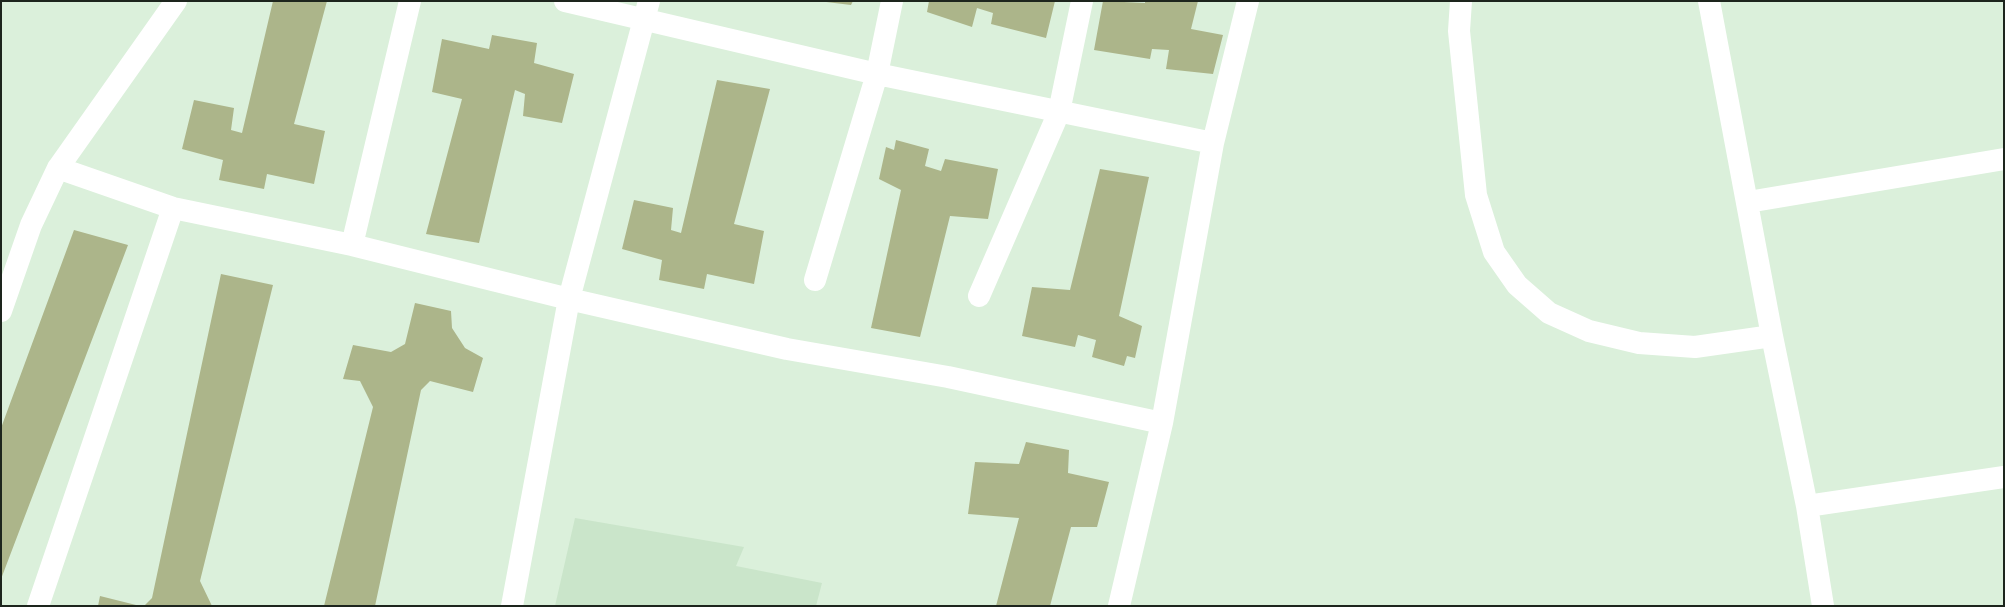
<!DOCTYPE html>
<style>
body{margin:0}
#map{position:relative;width:2005px;height:607px;overflow:hidden;background:#dbf0db;font-family:Mulish,sans-serif}
canvas{display:block}
.frame{position:absolute;inset:0;border:2px solid #1d251d;pointer-events:none}
</style>
<div id="map">
<canvas width="2005" height="607"></canvas>
<div class="frame"></div>
</div>
<script>
const context = document.querySelector('canvas').getContext('2d');
context.lineJoin = 'round';
function fillPath(path, color) {
  context.fillStyle = color;
  context.fill(path, 'evenodd');
}
function poly(rows) {
  const path = new Path2D();
  for (const r of rows) {
    path.moveTo(r[0], r[1]);
    for (let i = 2; i < r.length; i += 2) path.lineTo(r[i], r[i + 1]);
  }
  return path;
}
function stroke(path, color, width, dash) {
  context.strokeStyle = color;
  context.lineWidth = width;
  context.lineCap = dash ? 'butt' : 'round';
  context.setLineDash(dash || []);
  context.stroke(path);
}
fillPath(poly([
 [575,518,744,547,736,566,822,583,816,606,555,606]
]), '#cae5ca');
fillPath(poly([
 [273,1,327,1,294,124,325,131,314,184,267,174,264,189,219,180,223,160,182,149,194,100,234,108,231,130,242,133],
 [818,1,853,1,851,5],
 [929,1,1055,1,1046,38,991,24,993,13,977,8,972,27,927,12],
 [1103,1,1145,3,1145,1,1198,1,1191,29,1223,35,1213,74,1166,69,1169,50,1152,49,1150,59,1094,50],
 [492,35,537,43,534,63,574,74,562,123,523,116,525,94,515,90,479,243,426,234,462,99,432,92,442,39,489,49],
 [717,80,770,89,734,224,764,231,754,284,707,274,704,289,659,280,662,260,622,249,634,200,673,208,671,230,681,233],
 [896,140,929,149,925,166,941,171,945,159,998,169,988,219,950,216,920,337,871,328,901,190,879,179,886,147,894,150],
 [1100,169,1149,177,1119,316,1142,326,1135,358,1127,356,1124,366,1092,357,1096,340,1078,335,1075,347,1022,336,1032,287,1070,290],
 [74,230,128,245,1,579,1,428],
 [221,274,273,285,200,581,212,606,144,606,152,598],
 [415,303,451,311,452,328,465,348,483,358,473,392,430,381,421,390,375,606,324,606,373,407,360,381,343,379,353,345,391,352,405,344],
 [1026,442,1069,450,1068,473,1109,482,1097,527,1071,527,1050,606,996,606,1019,518,968,514,975,462,1019,464],
 [100,596,136,605,136,606,98,606]
]), '#acb58a');
stroke(poly([
 [565,1,877,74,1213,143],
 [1461,1,1459,31,1476,195,1494,252,1517,285,1549,313,1589,331,1639,343,1695,347,1772,336],
 [1709,1,1772,336,1807,506,1823,606],
 [58,168,173,208,352,245,569,299,787,349,948,377,1162,423],
 [1748,202,2004,159],
 [352,245,410,1],
 [815,280,877,74,892,1],
 [979,296,1059,112,1082,1],
 [1,311,31,225,58,168,176,1],
 [1807,506,2004,477],
 [38,606,173,208],
 [512,606,569,299,649,1],
 [1119,606,1162,423,1213,143,1248,1]
]), '#fff', 22);
</script>
